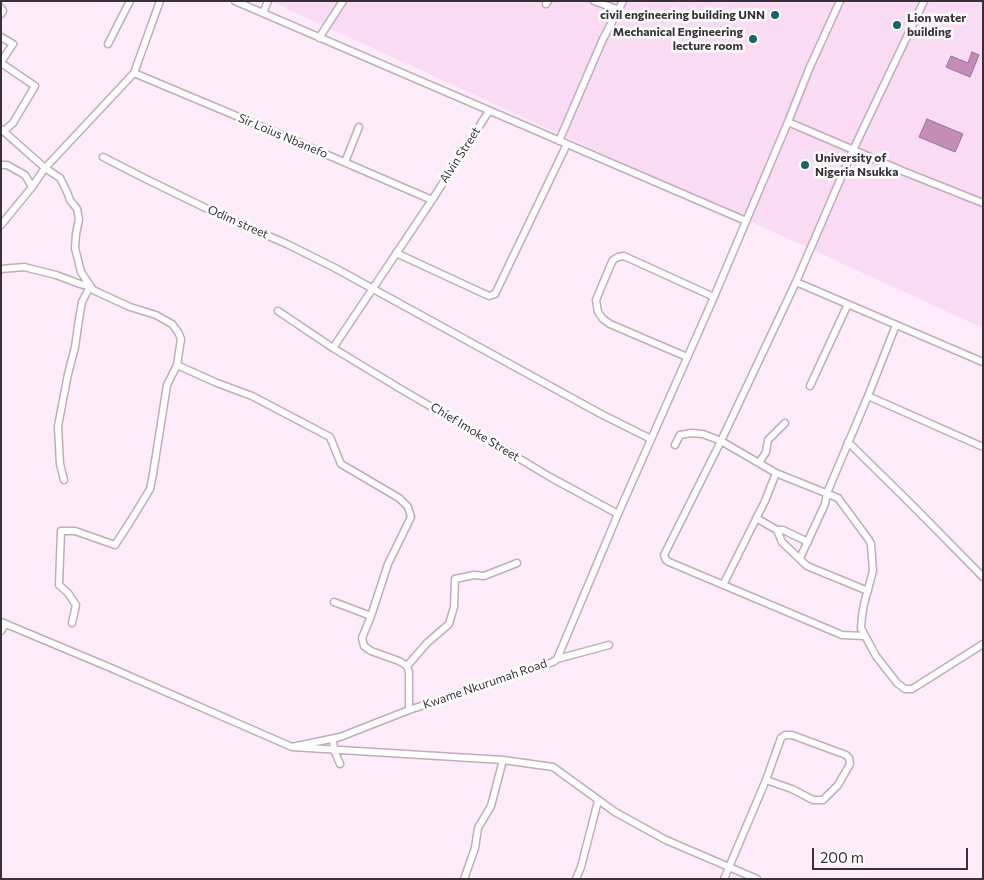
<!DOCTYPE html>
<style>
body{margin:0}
#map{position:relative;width:984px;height:880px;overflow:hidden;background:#ffecfa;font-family:Commissioner,sans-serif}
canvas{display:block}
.frame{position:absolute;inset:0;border:2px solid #3a3138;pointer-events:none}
.scale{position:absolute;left:812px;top:848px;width:156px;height:22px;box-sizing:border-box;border:2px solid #3a3138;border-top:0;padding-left:6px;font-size:15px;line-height:18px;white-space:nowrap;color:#3a3138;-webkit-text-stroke:4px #fff;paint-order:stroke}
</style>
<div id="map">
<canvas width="984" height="880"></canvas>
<div class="frame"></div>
<div class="scale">200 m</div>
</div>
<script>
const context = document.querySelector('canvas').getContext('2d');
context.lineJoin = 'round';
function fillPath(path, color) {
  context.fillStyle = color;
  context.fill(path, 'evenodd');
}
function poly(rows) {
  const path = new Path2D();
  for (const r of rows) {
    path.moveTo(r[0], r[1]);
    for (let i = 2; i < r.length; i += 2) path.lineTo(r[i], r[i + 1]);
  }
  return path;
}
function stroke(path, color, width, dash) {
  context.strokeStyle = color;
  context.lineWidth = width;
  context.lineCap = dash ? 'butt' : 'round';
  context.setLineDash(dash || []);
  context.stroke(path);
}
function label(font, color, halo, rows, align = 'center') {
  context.font = font + ' Commissioner,sans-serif';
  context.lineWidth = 5;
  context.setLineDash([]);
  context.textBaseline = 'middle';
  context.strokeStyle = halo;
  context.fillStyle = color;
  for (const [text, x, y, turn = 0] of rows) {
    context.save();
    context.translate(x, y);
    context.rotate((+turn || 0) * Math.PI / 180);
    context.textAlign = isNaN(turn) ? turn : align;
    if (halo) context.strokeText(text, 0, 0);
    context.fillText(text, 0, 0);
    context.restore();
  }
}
fillPath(poly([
 [270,1,983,1,983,328]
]), '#f9dbf3');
const water = poly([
 [972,52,979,55,970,77,946,67,951,56,968,63,972,52],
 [927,119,963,134,955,152,919,137,927,119]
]);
fillPath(water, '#c38db8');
stroke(water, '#9a7192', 1);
const street = poly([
 [235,1,746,221],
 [594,1,619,10],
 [546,4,548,1],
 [1,8,3,11,1,14],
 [263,13,268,1],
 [1,37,13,44,1,62],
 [319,38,343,1],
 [108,44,130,1],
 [1,63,35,86,13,123,4,131],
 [134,73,265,128,432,200],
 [788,122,809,69,840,1],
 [1,129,45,168,60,178,67,192,70,200,77,209,79,219,76,234,75,248,81,272,93,290,130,307,156,315,172,324,178,332,181,339,177,365,167,385,153,474,150,489,130,522,115,545,75,531,61,531,59,585,68,593,76,605,72,623],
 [559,141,603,39,623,1],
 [103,157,146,179,222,216,287,244,335,268,601,414,651,439],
 [345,162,359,127],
 [1,165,7,165,25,175,32,187],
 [1,225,32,187,45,168,134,73,160,1],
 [396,253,489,296,495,294,567,144],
 [1,269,24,267,56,275,80,284,90,286,82,302,79,319,75,347,68,374,58,426,60,464,64,480],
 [796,282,983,362],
 [278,311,333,348,399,388,495,444,550,477,618,514],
 [333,348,432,200,489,111],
 [687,357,610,324,603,319,598,312,596,300,611,264,613,260,618,257,624,256,714,297],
 [177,365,217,383,252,396,330,437,341,464,399,498,408,507,411,517,388,564,371,616,362,638,364,646,371,651,399,661,407,666,409,672,409,710],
 [810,386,848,304],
 [868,396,983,447],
 [848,442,911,504,983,577],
 [675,445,680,435,691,433,703,434,721,441,776,473,838,498,869,540,871,544,873,571,864,604,862,616,861,628,876,656,897,683,905,689,912,689,983,644],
 [759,463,766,452,768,440,785,423],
 [756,518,777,530,783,530,808,542],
 [777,530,782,542,807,566,868,591],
 [800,558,825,504,827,493,868,396,896,325],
 [723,585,765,501,776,473],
 [334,602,371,616],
 [1,622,111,668,292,747,503,760,553,767,615,812,666,840,757,879],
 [1,631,5,624],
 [865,636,842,635,669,562,666,560,664,555,721,441,796,282,853,150,924,1],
 [557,659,609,645],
 [407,666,427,643,449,624,454,607,455,579,474,575,484,576,517,563],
 [333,739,334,750,340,764],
 [292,747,340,737,409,710,553,662,557,659,618,514,714,297,788,122,905,172,983,203],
 [464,879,475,848,478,828,491,806,503,760],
 [576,879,581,867,598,801],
 [724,879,766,780,781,738,785,735,792,735,846,755,849,758,850,764,838,785,823,800,813,800,792,789,766,780]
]);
stroke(street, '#c1abbc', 9);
stroke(street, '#fff', 6);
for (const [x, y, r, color] of [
 [775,15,5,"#18646f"],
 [897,25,5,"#18646f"],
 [753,39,5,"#18646f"],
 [805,165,5,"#18646f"]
]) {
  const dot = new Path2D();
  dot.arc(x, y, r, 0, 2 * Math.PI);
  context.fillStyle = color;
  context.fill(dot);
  stroke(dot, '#fff', 2);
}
label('bold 12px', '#3a3138', '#fff', [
 ["civil engineering building UNN",765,15],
 ["Lion water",907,18,"left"],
 ["building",907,32,"left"],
 ["Mechanical Engineering",743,32],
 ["lecture room",743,46],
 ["University of",815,158,"left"],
 ["Nigeria Nsukka",815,172,"left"]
], 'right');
label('12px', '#3a3138', '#fff', [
 ["Sir Loius Nbanefo",283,136,23],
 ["Alvin Street",460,155,-57],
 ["Odim street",238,222,24],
 ["Chief Imoke Street",475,432,31],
 ["Kwame Nkurumah Road",485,684,-19]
]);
</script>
